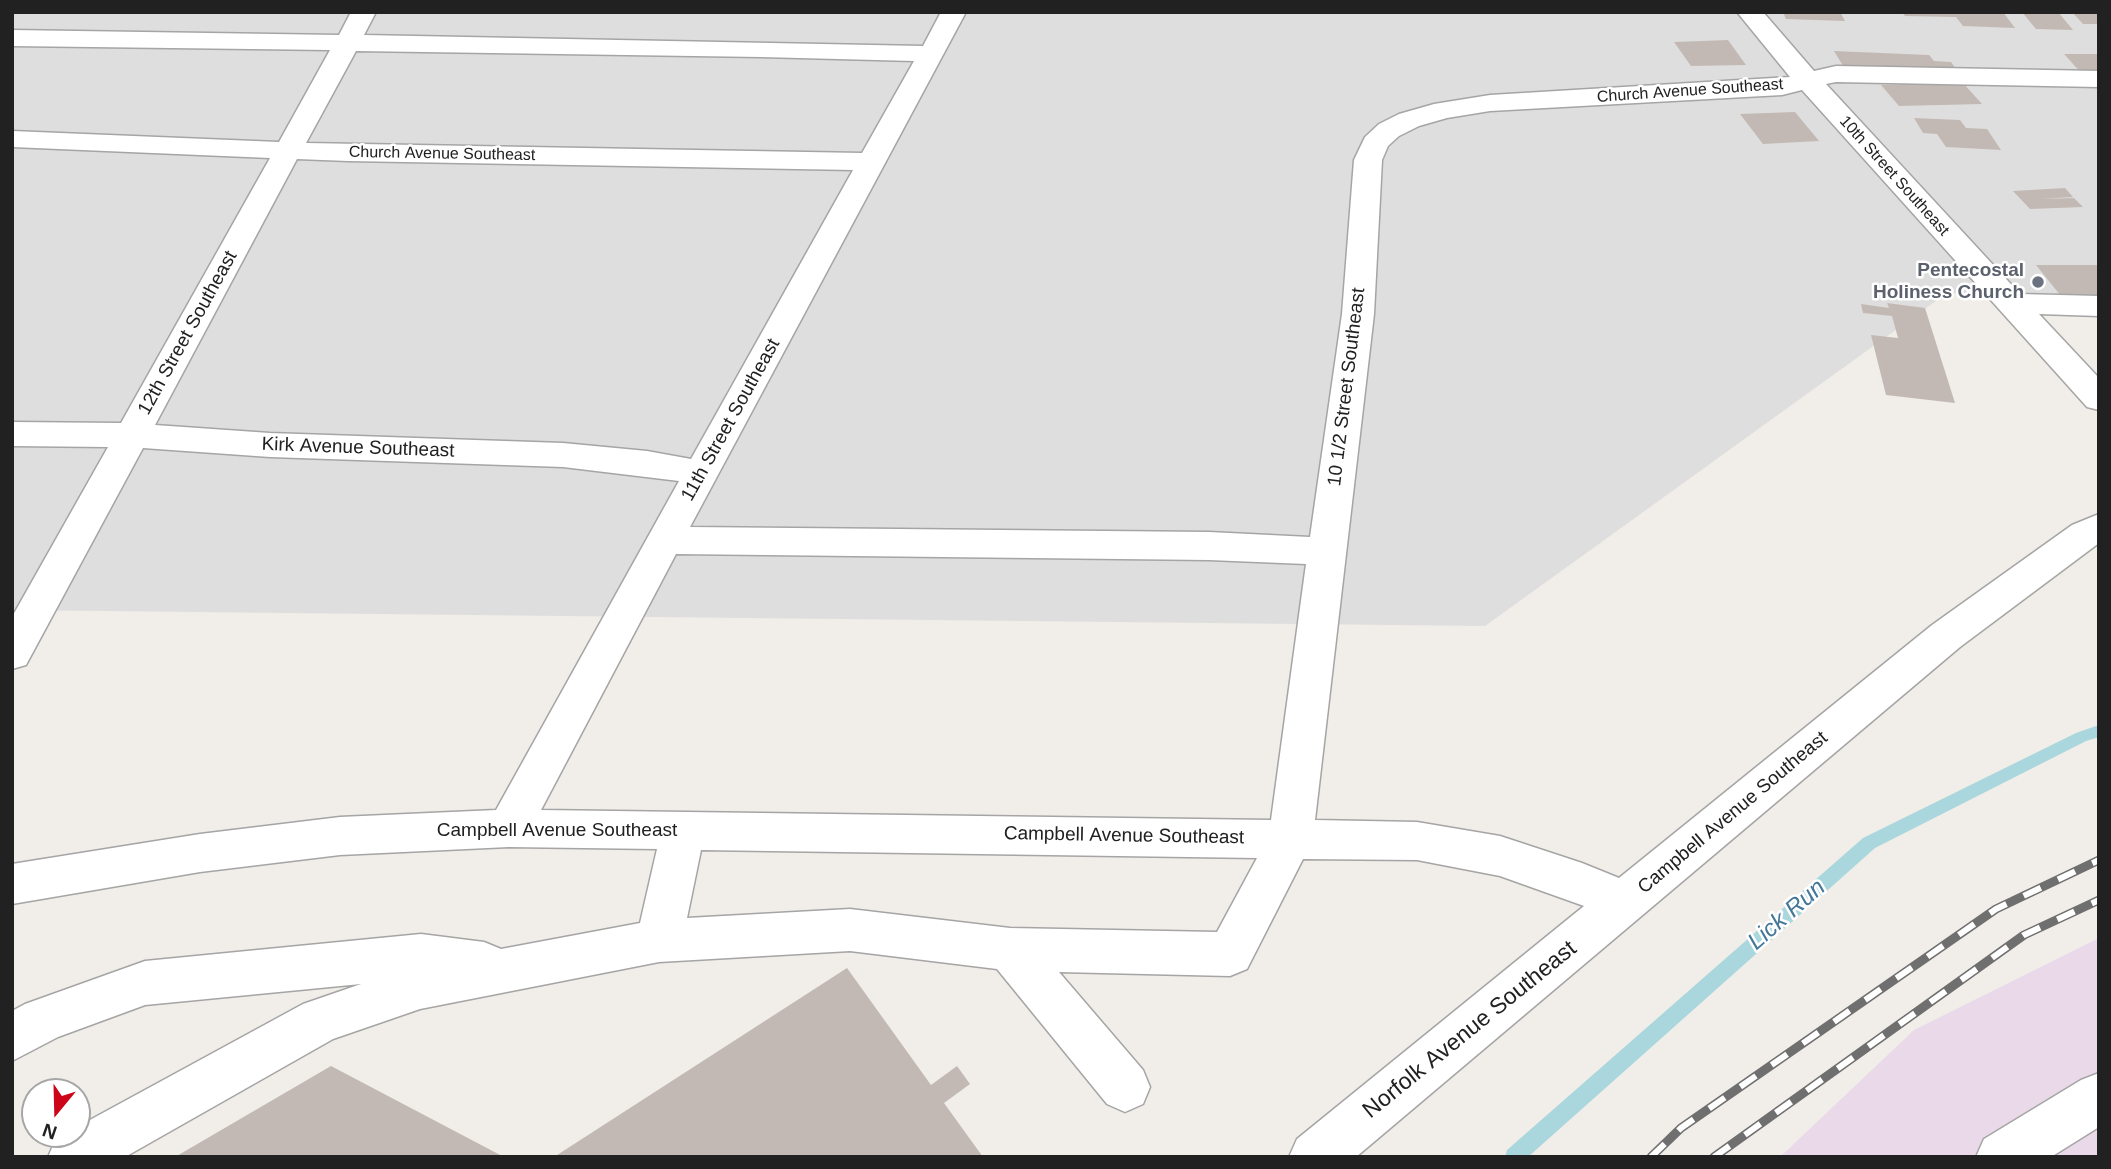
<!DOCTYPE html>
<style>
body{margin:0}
#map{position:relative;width:2111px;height:1169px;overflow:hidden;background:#f1ede8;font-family:Arial,sans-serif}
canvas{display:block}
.frame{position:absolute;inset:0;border:14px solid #212121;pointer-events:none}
.north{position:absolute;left:21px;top:1078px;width:70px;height:70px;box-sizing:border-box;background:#fff;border:2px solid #a6a6a6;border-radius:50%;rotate:199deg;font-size:19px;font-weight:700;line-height:28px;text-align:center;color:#212121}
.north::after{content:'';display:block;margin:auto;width:24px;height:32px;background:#cd0519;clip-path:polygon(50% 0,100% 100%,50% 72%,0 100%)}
</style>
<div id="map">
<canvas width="2111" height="1169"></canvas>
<div class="frame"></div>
<div class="north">N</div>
</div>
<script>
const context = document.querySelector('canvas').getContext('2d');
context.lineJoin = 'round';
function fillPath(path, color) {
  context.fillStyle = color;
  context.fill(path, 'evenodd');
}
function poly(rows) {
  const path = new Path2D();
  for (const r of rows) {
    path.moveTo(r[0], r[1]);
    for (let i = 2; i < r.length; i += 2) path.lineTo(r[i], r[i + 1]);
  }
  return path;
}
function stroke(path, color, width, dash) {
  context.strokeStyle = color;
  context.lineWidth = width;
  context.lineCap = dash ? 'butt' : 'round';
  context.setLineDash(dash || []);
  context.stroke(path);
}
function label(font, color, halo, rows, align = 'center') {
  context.font = font + ' Arial,sans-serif';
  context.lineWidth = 5;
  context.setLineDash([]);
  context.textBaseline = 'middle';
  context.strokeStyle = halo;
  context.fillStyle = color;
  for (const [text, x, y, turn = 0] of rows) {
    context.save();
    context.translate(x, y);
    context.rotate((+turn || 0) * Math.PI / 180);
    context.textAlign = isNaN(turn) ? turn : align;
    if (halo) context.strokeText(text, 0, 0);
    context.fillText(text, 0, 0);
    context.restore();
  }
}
fillPath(poly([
 [12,12,2099,12,2099,298,1947,293,1485,626,12,610]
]), '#dfdede');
fillPath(poly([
 [2099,938,2099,1157,1780,1157,1914,1030]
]), '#eadae9');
fillPath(poly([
 [2099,725,2099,737,2086,741,1875,848,1528,1157,1505,1157,1507,1150,1863,838,2076,733,2099,725]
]), '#aad7dd');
fillPath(poly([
 [1783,12,1840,12,1845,21,1786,19],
 [1902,12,2003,12,2015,28,1963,26,1956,17,1905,16],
 [2022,12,2058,12,2073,30,2036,29],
 [2072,12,2099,12,2099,24,2083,24],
 [1728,40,1746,65,1691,66,1674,42],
 [1834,51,1929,55,1934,61,1951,62,1959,73,1845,69],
 [2064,54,2099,54,2099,76,2084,76],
 [1963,83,1982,104,1899,106,1881,85],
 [1795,112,1819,141,1763,144,1740,114],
 [1914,118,1960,120,1966,128,1987,129,2001,150,1946,147,1937,134,1923,133],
 [2065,188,2073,197,2040,199,2074,198,2083,207,2030,209,2013,191],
 [2036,265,2099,265,2099,301,2065,301],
 [1887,303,1925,308,1955,403,1886,395,1871,335,1898,338,1892,316,1863,313,1861,304,1889,308],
 [847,968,931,1085,957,1066,970,1084,944,1103,983,1157,554,1157],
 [331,1066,504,1157,175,1157]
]), '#c2b9b4');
const minor = poly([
 [351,12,376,12,364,35,923,46,941,12,966,12,690,527,1209,532,1310,537,1342,314,1354,160,1365,137,1379,124,1399,114,1434,104,1490,95,1790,77,1737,12,1763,12,1814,71,1836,66,2099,71,2099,87,1836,82,1826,84,2020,294,2099,296,2099,316,2039,314,2099,378,2099,410,2087,407,1802,90,1782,95,1490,111,1447,118,1419,126,1399,136,1388,146,1382,160,1374,314,1315,820,1417,822,1500,836,1582,863,1619,878,1932,625,2072,525,2099,514,2099,543,1960,647,1356,1157,1289,1157,1297,1139,1584,906,1500,876,1417,860,1303,859,1247,969,1230,976,1059,972,1143,1070,1150,1087,1143,1104,1125,1112,1107,1104,997,969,850,951,659,962,420,1009,333,1039,125,1157,48,1157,56,1139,64,1134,77,1134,77,1127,303,1004,361,984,145,1005,58,1037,12,1061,12,1011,25,1004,145,961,421,934,484,942,501,949,640,923,657,849,509,847,340,855,200,872,12,904,12,864,200,834,340,817,496,810,679,481,563,467,270,457,143,448,26,665,12,669,12,617,108,447,12,446,12,422,121,423,270,158,12,147,12,131,279,142,330,50,12,46,12,30,339,35,351,12],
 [356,51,761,57,914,61,862,153,306,143,356,51],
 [297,159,348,161,853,170,691,459,647,451,563,443,270,433,155,425,297,159],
 [676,554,1209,560,1306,564,1271,820,541,810,676,554],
 [701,850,1257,858,1217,932,1010,928,850,909,687,918,701,850],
 [2099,1073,2099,1127,2051,1157,1976,1157,1984,1139,2081,1080,2099,1073]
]);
stroke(minor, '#a5a5a5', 3);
fillPath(minor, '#fff');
const rail = poly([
 [1651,1157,1681,1128,1996,909,2099,860],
 [1714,1157,2024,935,2099,900]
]);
stroke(rail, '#6f6f6f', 9);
stroke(rail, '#fff', 6, [19]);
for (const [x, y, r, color] of [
 [2038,282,7,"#6b7280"]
]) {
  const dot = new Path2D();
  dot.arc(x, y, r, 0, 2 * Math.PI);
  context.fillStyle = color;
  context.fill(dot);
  stroke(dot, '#fff', 2.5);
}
label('16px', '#212121', '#fff', [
 ["Church Avenue Southeast",1690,91,-4],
 ["Church Avenue Southeast",442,154,1],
 ["10th Street Southeast",1894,176,48]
]);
label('bold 19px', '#5b616d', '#fff', [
 ["Pentecostal",2024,271],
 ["Holiness Church",2024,293]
], 'right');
label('19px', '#212121', '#fff', [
 ["12th Street Southeast",188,333,-61],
 ["10 1/2 Street Southeast",1347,387,-83],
 ["11th Street Southeast",731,420,-61],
 ["Kirk Avenue Southeast",358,448,2],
 ["Campbell Avenue Southeast",1733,813,-40],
 ["Campbell Avenue Southeast",557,831],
 ["Campbell Avenue Southeast",1124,836,1]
]);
label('23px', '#212121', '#fff', [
 ["Norfolk Avenue Southeast",1470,1030,-39]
]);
label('italic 24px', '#457798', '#fff', [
 ["Lick Run",1787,915,-41]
]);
</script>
